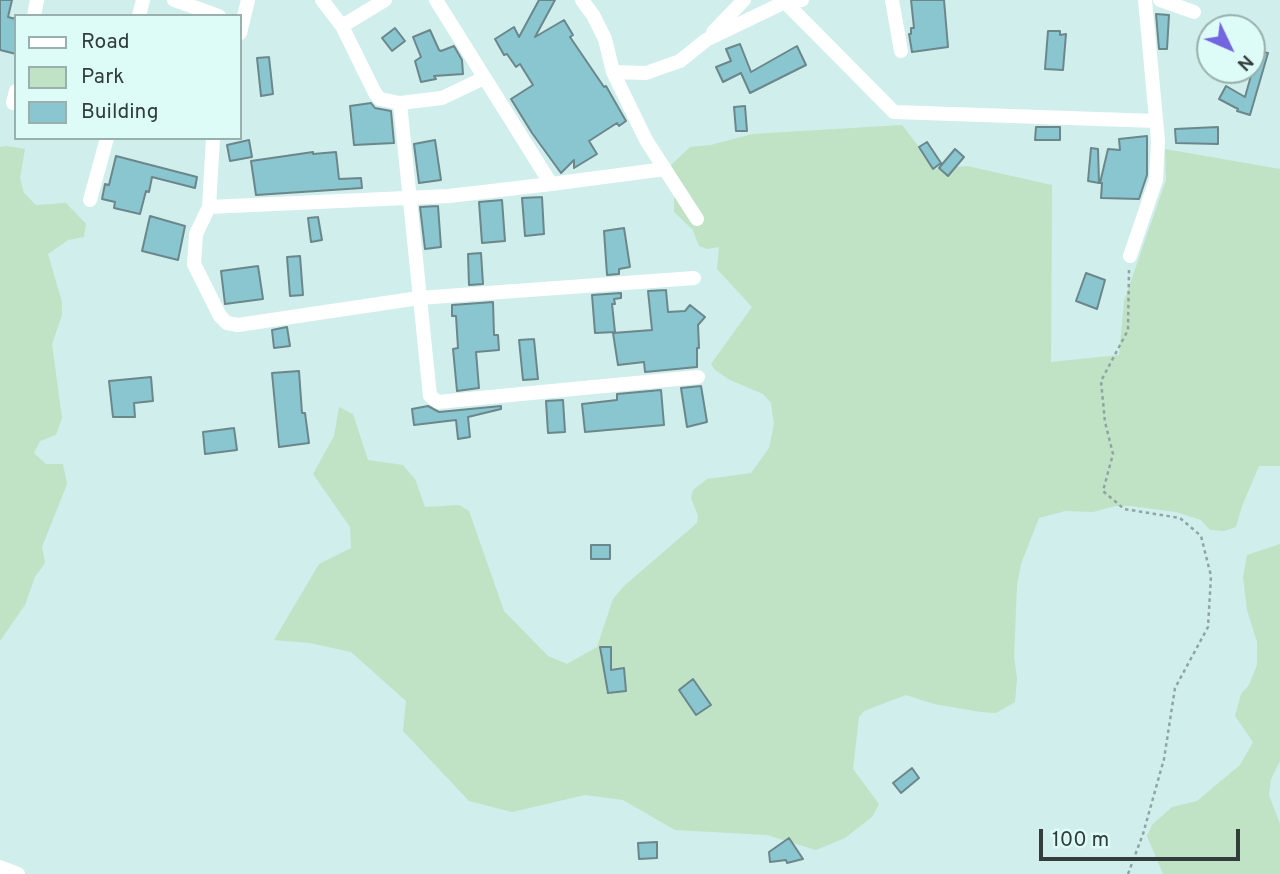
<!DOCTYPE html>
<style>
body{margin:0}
#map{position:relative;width:1280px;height:874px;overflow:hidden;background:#d0eeeb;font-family:Overpass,sans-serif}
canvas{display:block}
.legend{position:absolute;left:14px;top:14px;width:228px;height:126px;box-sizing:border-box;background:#ddfcf8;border:2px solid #99b0ad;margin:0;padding:9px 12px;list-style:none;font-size:21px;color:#323d3c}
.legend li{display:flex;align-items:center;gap:14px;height:35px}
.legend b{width:35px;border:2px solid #99b0ad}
.north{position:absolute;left:1196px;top:14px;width:70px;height:70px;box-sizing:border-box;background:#ddfcf8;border:2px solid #99b0ad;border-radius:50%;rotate:134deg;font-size:19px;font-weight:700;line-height:28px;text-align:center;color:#323d3c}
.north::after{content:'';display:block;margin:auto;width:24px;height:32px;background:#7265e0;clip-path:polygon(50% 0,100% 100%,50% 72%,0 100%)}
.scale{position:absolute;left:1039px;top:829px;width:201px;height:32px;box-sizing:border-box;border:4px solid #323d3c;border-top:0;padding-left:9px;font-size:21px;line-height:24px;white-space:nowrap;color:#323d3c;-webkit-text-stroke:5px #ddfcf8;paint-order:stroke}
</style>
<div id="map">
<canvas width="1280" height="874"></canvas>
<ul class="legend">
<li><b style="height:9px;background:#fff"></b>Road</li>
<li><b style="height:19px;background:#c0e2c5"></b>Park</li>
<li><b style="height:19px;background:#89c6cf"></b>Building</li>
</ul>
<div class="north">N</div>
<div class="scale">100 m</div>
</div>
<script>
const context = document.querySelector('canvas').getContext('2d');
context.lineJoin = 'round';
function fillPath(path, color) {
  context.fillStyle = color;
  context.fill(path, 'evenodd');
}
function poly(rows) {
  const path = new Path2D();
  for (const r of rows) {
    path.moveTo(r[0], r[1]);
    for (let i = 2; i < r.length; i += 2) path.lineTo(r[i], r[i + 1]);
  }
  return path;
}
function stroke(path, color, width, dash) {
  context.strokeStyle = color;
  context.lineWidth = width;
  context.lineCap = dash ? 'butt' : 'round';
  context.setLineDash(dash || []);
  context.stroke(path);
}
fillPath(poly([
 [902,125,936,169,967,166,1052,185,1051,362,1119,355,1124,301,1166,180,1165,149,1280,169,1280,466,1259,466,1242,506,1236,527,1224,531,1210,530,1201,520,1176,512,1131,506,1116,506,1093,512,1065,511,1039,518,1021,564,1017,585,1014,656,1017,679,1015,702,996,713,981,712,934,704,906,695,864,711,859,717,853,769,879,804,872,817,845,838,816,850,767,835,675,830,623,800,585,795,512,812,469,801,403,731,406,701,351,652,310,643,274,640,319,564,351,548,350,527,313,474,334,436,339,407,353,414,368,460,403,465,415,479,425,507,459,505,469,511,504,611,548,656,567,664,597,647,613,599,624,586,697,523,698,516,691,498,693,490,707,479,751,473,769,448,774,424,771,403,763,394,728,379,714,369,711,364,752,307,717,269,719,247,707,249,699,246,693,230,674,212,674,180,669,167,690,147,711,145,752,134],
 [6,146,25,149,20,178,24,193,36,205,66,203,86,224,84,237,68,240,48,254,62,302,62,315,52,344,62,418,56,435,40,441,34,453,46,464,63,464,67,484,42,547,45,563,35,577,25,605,0,641,0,147],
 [1280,544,1280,761,1271,779,1269,795,1280,824,1280,874,1163,874,1147,836,1152,825,1172,807,1197,801,1240,765,1253,742,1235,716,1241,694,1249,685,1257,665,1257,642,1247,610,1243,577,1247,555]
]), '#c0e2c5');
const building = poly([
 [0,0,12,0,8,17,16,19,16,54,0,50,0,0],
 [539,0,555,0,535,37,564,20,573,35,570,37,604,87,606,86,626,121,619,126,617,123,589,141,597,154,574,168,574,160,561,173,532,133,511,99,533,85,520,64,516,67,507,54,504,55,495,39,514,27,519,37,539,0],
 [911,0,944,0,948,47,912,52,909,34,911,34,911,28,914,28,911,0],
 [1156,14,1169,15,1167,49,1159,49,1156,14],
 [395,28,405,41,392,51,382,38,395,28],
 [430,30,439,50,441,51,454,46,462,60,463,74,434,76,436,79,421,82,415,61,421,57,413,37,430,30],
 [1048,31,1060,31,1060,35,1066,34,1063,70,1045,69,1048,31],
 [740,44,751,72,797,46,806,65,750,93,741,73,723,82,716,67,731,61,726,49,740,44],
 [1258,51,1268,53,1250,115,1237,111,1238,109,1219,99,1226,86,1245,97,1258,51],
 [269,57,273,94,261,96,257,58,269,57],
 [371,103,375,108,391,111,394,143,354,145,350,106,371,103],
 [745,106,747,131,736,131,734,107,745,106],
 [1036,127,1060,127,1060,140,1035,140,1036,127],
 [1218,127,1218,144,1176,143,1175,129,1218,127],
 [1147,136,1147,175,1139,199,1101,198,1102,183,1100,183,1108,149,1120,150,1119,139,1147,136],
 [249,140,252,157,230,161,227,145,249,140],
 [435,140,441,180,419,183,414,144,435,140],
 [927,142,941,163,933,169,919,147,927,142],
 [1091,148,1098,149,1099,183,1088,181,1091,148],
 [955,149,964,157,948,176,939,168,955,149],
 [313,152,313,154,336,152,339,179,361,178,362,188,256,195,251,161,313,152],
 [116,156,197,177,195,188,152,177,149,192,146,191,140,214,114,208,115,202,102,199,105,184,109,185,116,156],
 [542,197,544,234,525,236,522,198,542,197],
 [502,200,505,241,482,243,479,202,502,200],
 [438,206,441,247,425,249,420,207,438,206],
 [150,216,185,226,178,260,142,251,150,216],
 [318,217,322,240,311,242,308,218,318,217],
 [624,228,630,267,619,269,619,274,607,275,604,231,624,228],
 [481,253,483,284,469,285,468,254,481,253],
 [300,256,303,295,290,296,287,257,300,256],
 [258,266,263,299,225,304,221,271,258,266],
 [1086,273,1105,280,1097,309,1076,301,1086,273],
 [666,290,668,312,685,311,690,305,705,317,698,325,699,348,697,348,697,367,645,372,644,362,618,365,613,333,652,330,648,291,666,290],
 [621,293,621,298,614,299,615,304,612,304,615,332,595,333,592,295,621,293],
 [493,302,494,335,498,335,499,350,476,352,479,388,457,391,453,349,458,348,456,316,452,316,452,305,493,302],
 [287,327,290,346,274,348,272,330,287,327],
 [534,339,538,379,523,380,519,340,534,339],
 [299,371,302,413,305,413,309,443,279,447,272,373,299,371],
 [151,377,153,401,134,403,135,417,113,417,109,381,151,377],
 [701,386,707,422,687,427,681,388,701,386],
 [661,390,664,425,585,432,582,404,617,400,617,394,661,390],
 [563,400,565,432,548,433,546,401,563,400],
 [428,406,439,412,501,406,501,409,468,417,470,437,458,439,456,420,414,425,412,409,428,406],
 [234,428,237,450,205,454,203,432,234,428],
 [591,545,610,545,610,559,591,559,591,545],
 [600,647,611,647,611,670,624,668,626,691,608,693,600,647],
 [693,679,711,705,696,715,679,690,693,679],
 [912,768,919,778,901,793,893,783,912,768],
 [789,838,803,859,787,863,786,860,770,862,769,852,789,838],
 [657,842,657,858,639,859,638,843,657,842]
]);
fillPath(building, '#89c6cf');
stroke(building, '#6b878b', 2);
stroke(poly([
 [1128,874,1143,834,1164,759,1175,688,1208,627,1211,576,1201,536,1180,518,1124,509,1103,491,1113,454,1105,422,1101,381,1128,330,1129,270]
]), '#8fa5a3', 2.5, [3.5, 3.5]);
stroke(poly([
 [174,0,219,16],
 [322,0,342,26,375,93,380,99,400,103],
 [582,0,593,15,605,39,613,72,646,140,697,219],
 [892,0,901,51],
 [1160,0,1194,12],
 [785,2,894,112,1156,121],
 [34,16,37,0],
 [139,16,143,0],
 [342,26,385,0],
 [713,32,744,0],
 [240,33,248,0],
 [613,72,646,73,680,61,706,40,785,2,802,0],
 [484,78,442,98,400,103,430,396,438,402,698,377],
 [13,103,16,91],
 [213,138,209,207,449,196,551,184,436,0],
 [551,184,665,169],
 [90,200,107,138],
 [209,207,196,234,194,264,220,316,227,323,238,325,419,298,694,278],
 [1130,256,1156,180,1158,141,1145,0],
 [0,867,18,874]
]), '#fff', 14);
</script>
